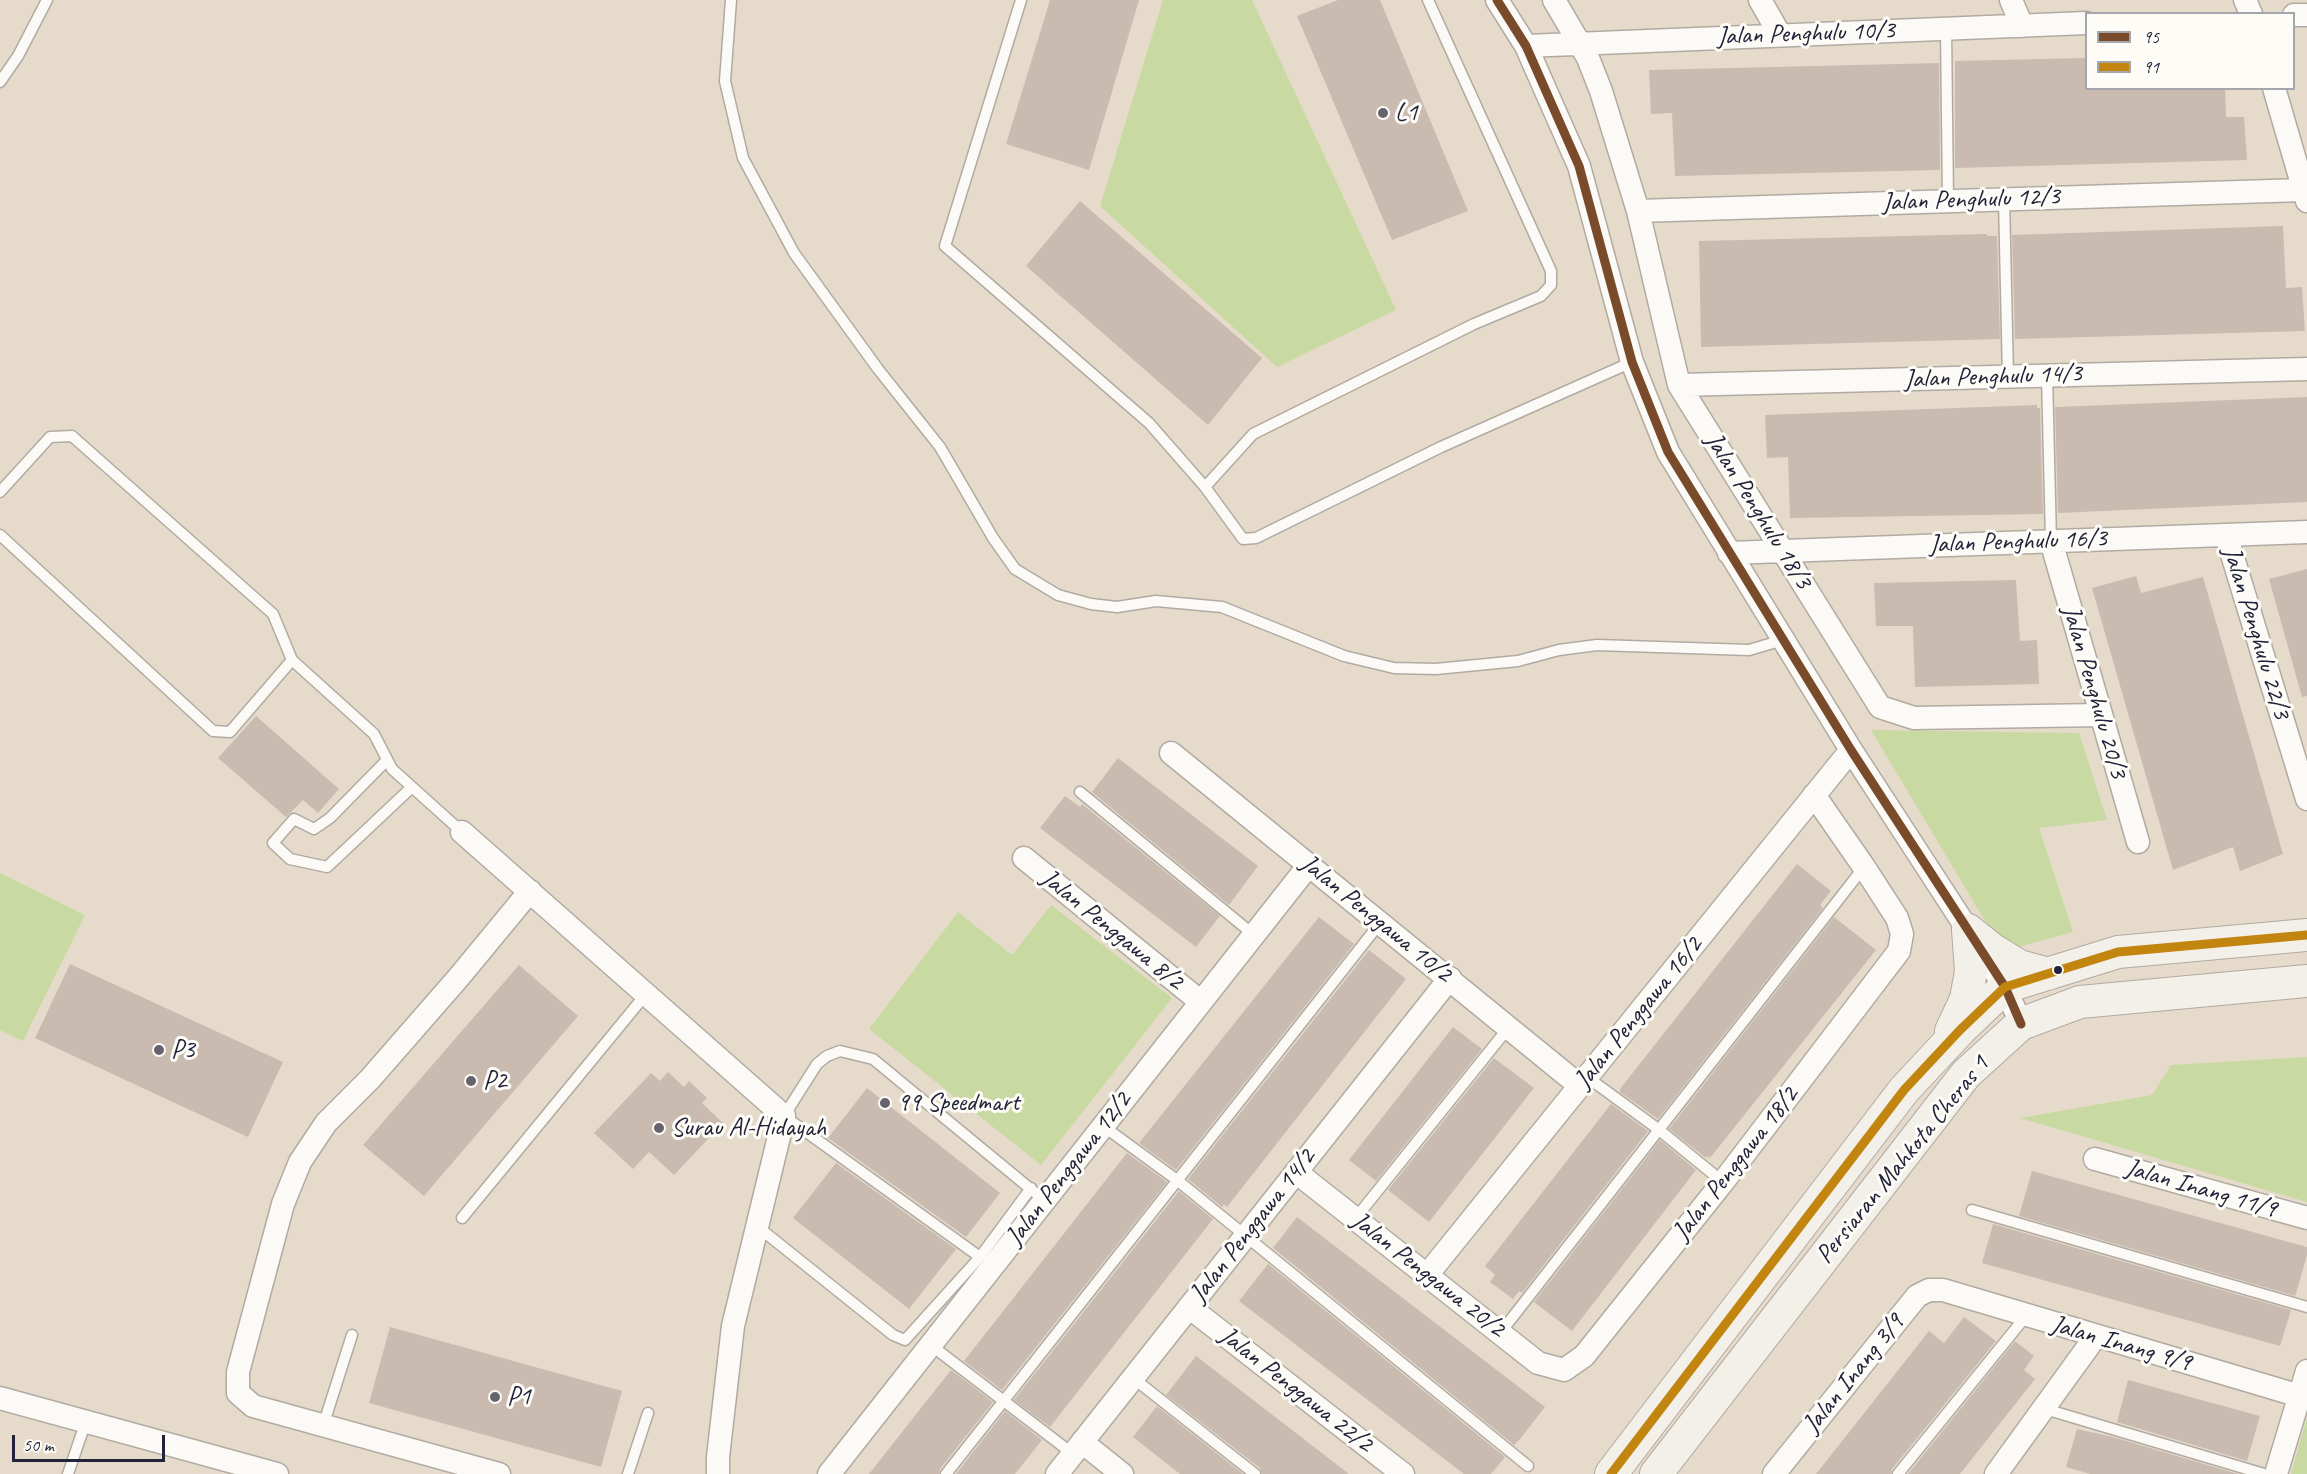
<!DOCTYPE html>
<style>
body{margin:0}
#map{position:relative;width:2307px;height:1474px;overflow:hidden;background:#e6dbcb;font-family:Caveat,sans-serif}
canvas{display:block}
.legend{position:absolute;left:2085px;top:12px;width:210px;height:78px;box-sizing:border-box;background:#fdfcf7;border:2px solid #a5a5ac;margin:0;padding:8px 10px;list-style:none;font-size:18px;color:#22223b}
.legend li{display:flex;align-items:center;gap:12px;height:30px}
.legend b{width:30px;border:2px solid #a5a5ac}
.scale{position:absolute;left:12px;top:1435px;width:153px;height:27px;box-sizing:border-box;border:3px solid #22223b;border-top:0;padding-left:8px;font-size:18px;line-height:21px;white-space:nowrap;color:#22223b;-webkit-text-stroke:4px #fdfcf7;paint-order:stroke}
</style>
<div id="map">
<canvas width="2307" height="1474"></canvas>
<ul class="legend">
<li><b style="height:8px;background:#7a4b2a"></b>95</li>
<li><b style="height:8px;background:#c2850f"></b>91</li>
</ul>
<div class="scale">50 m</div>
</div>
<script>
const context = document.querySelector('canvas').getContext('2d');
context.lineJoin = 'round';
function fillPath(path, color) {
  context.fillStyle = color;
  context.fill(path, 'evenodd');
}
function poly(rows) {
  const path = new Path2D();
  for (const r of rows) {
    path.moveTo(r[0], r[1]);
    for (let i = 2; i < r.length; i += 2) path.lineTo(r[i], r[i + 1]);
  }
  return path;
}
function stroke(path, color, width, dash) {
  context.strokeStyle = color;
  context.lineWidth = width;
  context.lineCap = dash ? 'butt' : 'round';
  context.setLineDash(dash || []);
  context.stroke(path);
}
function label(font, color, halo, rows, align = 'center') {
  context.font = font + ' Caveat,sans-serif';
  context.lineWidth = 6;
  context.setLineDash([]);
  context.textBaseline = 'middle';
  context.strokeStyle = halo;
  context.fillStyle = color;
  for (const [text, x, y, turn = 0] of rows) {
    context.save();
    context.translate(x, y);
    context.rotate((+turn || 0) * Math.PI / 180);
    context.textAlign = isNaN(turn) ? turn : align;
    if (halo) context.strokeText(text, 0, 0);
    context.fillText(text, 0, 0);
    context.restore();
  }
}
fillPath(poly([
 [1163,0,1252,0,1396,310,1277,367,1100,206],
 [1871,730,2079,733,2107,820,2039,828,2073,932,2003,951],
 [0,873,85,915,23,1041,0,1030],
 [1051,905,1172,998,1041,1165,869,1029,958,912,1012,955],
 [2307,1057,2307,1202,2020,1118,2152,1095,2171,1065],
 [2307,1418,2307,1474,2291,1474]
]), '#c9d9a2');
fillPath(poly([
 [1050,0,1139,0,1089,170,1006,144],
 [1338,0,1380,0,1468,211,1392,240,1297,16],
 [2086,58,2086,88,2225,88,2226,117,2244,117,2247,160,1955,168,1955,61],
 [1939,63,1940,170,1675,176,1672,113,1651,114,1649,70],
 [1080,201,1262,358,1208,425,1026,266],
 [2283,226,2286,288,2302,287,2305,331,2015,339,2012,235],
 [1987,234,1987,236,1997,236,2000,339,1701,347,1699,241],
 [2307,397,2307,502,2058,513,2055,407],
 [2037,405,2037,408,2040,408,2043,514,1790,518,1788,457,1767,458,1765,415],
 [2307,569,2307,696,2302,697,2269,579],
 [2136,576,2141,593,2203,577,2283,854,2240,871,2233,847,2173,870,2092,588],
 [2016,580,2020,641,2037,640,2039,684,1915,687,1913,626,1876,626,1874,583],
 [256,716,339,789,318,813,303,800,286,817,218,758],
 [1118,758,1258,866,1229,905,1092,792],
 [1065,796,1080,807,1082,804,1220,916,1196,947,1040,828],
 [1797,864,1831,891,1820,905,1823,908,1658,1119,1620,1092,1620,1089],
 [1319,917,1354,944,1176,1170,1139,1143],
 [1834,917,1876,950,1710,1158,1707,1156,1706,1158,1669,1129],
 [1369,950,1406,979,1227,1207,1224,1204,1222,1207,1188,1179],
 [70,964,283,1062,248,1137,35,1038],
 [519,965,578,1016,424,1196,363,1145],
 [1453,1027,1482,1049,1376,1181,1349,1160],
 [1494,1058,1534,1088,1429,1222,1388,1190],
 [668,1072,684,1087,689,1081,707,1098,702,1103,723,1123,674,1175,649,1152,633,1169,594,1133,651,1073,660,1081],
 [867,1088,1000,1193,966,1237,828,1138],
 [1611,1104,1648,1131,1522,1293,1519,1291,1513,1299,1490,1282,1495,1275,1485,1266],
 [1660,1140,1696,1170,1572,1331,1534,1302],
 [1127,1153,1167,1182,1002,1390,964,1361],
 [836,1163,956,1249,909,1309,793,1218],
 [2032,1171,2307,1247,2307,1255,2297,1290,2295,1296,2019,1216],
 [1179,1191,1213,1219,1050,1427,1014,1400],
 [1297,1217,1545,1407,1520,1439,1514,1445,1273,1248],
 [1993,1224,2291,1310,2280,1346,1982,1263],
 [1268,1264,1505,1457,1491,1474,1464,1474,1239,1301],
 [1964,1317,1996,1341,1892,1469,1891,1474,1816,1474,1929,1331,1944,1343],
 [390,1327,622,1391,601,1467,369,1403],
 [2015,1341,2034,1356,2024,1370,2035,1379,1960,1474,1908,1474],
 [1196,1356,1226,1379,1349,1474,1262,1474,1260,1468,1166,1395],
 [951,1370,993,1402,940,1469,939,1474,869,1474],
 [2128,1380,2260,1416,2247,1461,2117,1422],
 [1157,1406,1243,1474,1180,1474,1133,1437],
 [1005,1411,1042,1440,1015,1474,956,1474],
 [2077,1429,2113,1437,2238,1474,2090,1474,2066,1467]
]), '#c9bbb0');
const service = poly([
 [731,0,725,81,743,158,794,253,878,369,940,447,993,538,1015,569,1058,595,1091,604,1117,607,1156,601,1222,607,1344,656,1394,668,1436,669,1518,661,1559,650,1597,645,1749,650,1783,640],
 [1021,0,945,246,1149,423,1205,487,1243,539,1256,538,1441,447,1632,362],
 [1946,29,1948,201],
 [0,82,18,56,47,0],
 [2004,199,2008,377],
 [2047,375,2051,541],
 [1205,487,1253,434,1474,324,1541,296,1551,285,1551,271,1428,0],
 [0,492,50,437,72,436,273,614,292,660,374,734,392,769,462,832],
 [0,535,213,731,230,732,292,660],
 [387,760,330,818,314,829,294,819,273,843,290,859,327,867,412,787],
 [1080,792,1254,935],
 [1587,1077,1658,1129,1723,1182],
 [1103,1126,1177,1180,1528,1466],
 [1972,1210,2307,1307],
 [462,1218,646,994],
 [1355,1219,1509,1027],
 [758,1227,893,1335,905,1340,980,1257,1031,1188],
 [980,1257,784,1116,817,1064,827,1056,840,1051,873,1059,1044,1200],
 [1501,1332,1864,867],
 [932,1346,1073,1454],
 [1133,1378,1255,1474],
 [2045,1409,2264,1474],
 [323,1426,352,1335],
 [68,1474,86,1421],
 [628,1474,648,1413],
 [946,1474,1380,923],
 [1898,1474,2026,1316]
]);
const minor = poly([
 [1497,0,1526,46,1579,166,1632,362,1668,452,1851,750,2005,987,2021,1024],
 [1554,0,1588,58,1601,91,1638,211,1679,385,1880,707,1914,718,2100,715],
 [1760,0,1780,35],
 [2011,0,2022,26],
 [2245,0,2251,14],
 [2294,15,2307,15],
 [1526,46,2086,23],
 [2274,88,2307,201],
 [1638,211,2303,190],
 [1679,385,2307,369],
 [2226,535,2307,799],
 [2051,541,2138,842],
 [1729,553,2307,532],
 [1171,753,1580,1086],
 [462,832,784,1116,733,1326,718,1457,718,1474],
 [1024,858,1201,1002],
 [2095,1159,2307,1218],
 [1296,1172,1538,1363,1564,1370,1584,1356,1723,1182,1899,951,1902,934,1897,918,1864,867,1814,795],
 [1427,1275,1851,750],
 [1189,1307,1403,1474],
 [0,1398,277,1474],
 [1082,1442,1122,1474],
 [499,1474,253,1406,238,1393,238,1372,283,1204,300,1162,326,1123,370,1079,459,977,530,891],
 [829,1474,1309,865],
 [1057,1474,1450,978],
 [1774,1474,1917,1296,1929,1290,1943,1290,2300,1396],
 [1996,1474,2096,1336],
 [2276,1474,2307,1371]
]);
const secondary = poly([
 [1968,930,1993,950,2019,966,2048,974],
 [1951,1031,1966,999,1971,971,1968,930],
 [1611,1474,1904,1090,1960,1030,2005,987,2118,952,2307,935],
 [1656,1474,1966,1074,2021,1024,2080,1002,2307,981]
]);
stroke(service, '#b1aaa2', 13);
stroke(minor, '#b1aaa2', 25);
stroke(secondary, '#b1aaa2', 34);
stroke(service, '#fbfaf7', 10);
stroke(minor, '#fbfaf7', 22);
stroke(secondary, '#f3efe9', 32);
stroke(poly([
 [1497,0,1526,46,1579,166,1632,362,1668,452,1851,750,2005,987,2021,1024]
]), '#7a4b2a', 9);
stroke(poly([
 [1611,1474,1904,1090,1960,1030,2005,987,2118,952,2307,935]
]), '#c2850f', 9);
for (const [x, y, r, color] of [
 [1383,113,6,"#67636d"],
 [2058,970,5,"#22223b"],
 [159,1050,6,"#67636d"],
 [471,1081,6,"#67636d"],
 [885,1103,6,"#67636d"],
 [659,1128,6,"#67636d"],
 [495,1397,6,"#67636d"]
]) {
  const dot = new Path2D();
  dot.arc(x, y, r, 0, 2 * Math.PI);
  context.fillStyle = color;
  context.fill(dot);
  stroke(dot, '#fdfcf7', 2);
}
label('26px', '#22223b', '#fdfcf7', [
 ["Jalan Penghulu 10/3",1806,34,-2],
 ["Jalan Penghulu 12/3",1971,200,-2],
 ["Jalan Penghulu 14/3",1993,377,-2],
 ["Jalan Penghulu 18/3",1758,511,58],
 ["Jalan Penghulu 16/3",2018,542,-2],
 ["Jalan Penghulu 22/3",2256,633,73],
 ["Jalan Penghulu 20/3",2094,692,74],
 ["Jalan Penggawa 10/2",1376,919,39],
 ["Jalan Penggawa 8/2",1112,930,39],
 ["Jalan Penggawa 16/2",1639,1013,-51],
 ["Persiaran Mahkota Cheras 1",1903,1160,-51],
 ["Jalan Penggawa 18/2",1736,1164,-52],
 ["Jalan Penggawa 12/2",1069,1169,-52],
 ["Jalan Inang 11/9",2201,1189,16],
 ["Jalan Penggawa 14/2",1253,1226,-52],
 ["Jalan Penggawa 20/2",1428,1275,38],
 ["Jalan Inang 9/9",2121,1344,16],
 ["Jalan Inang 3/9",1854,1374,-51],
 ["Jalan Penggawa 22/2",1296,1390,38]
]);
label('26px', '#22223b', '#fdfcf7', [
 ["L1",1395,113],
 ["P3",171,1050],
 ["P2",483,1081],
 ["99 Speedmart",897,1103],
 ["Surau Al-Hidayah",671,1128],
 ["P1",507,1397]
], 'left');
</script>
